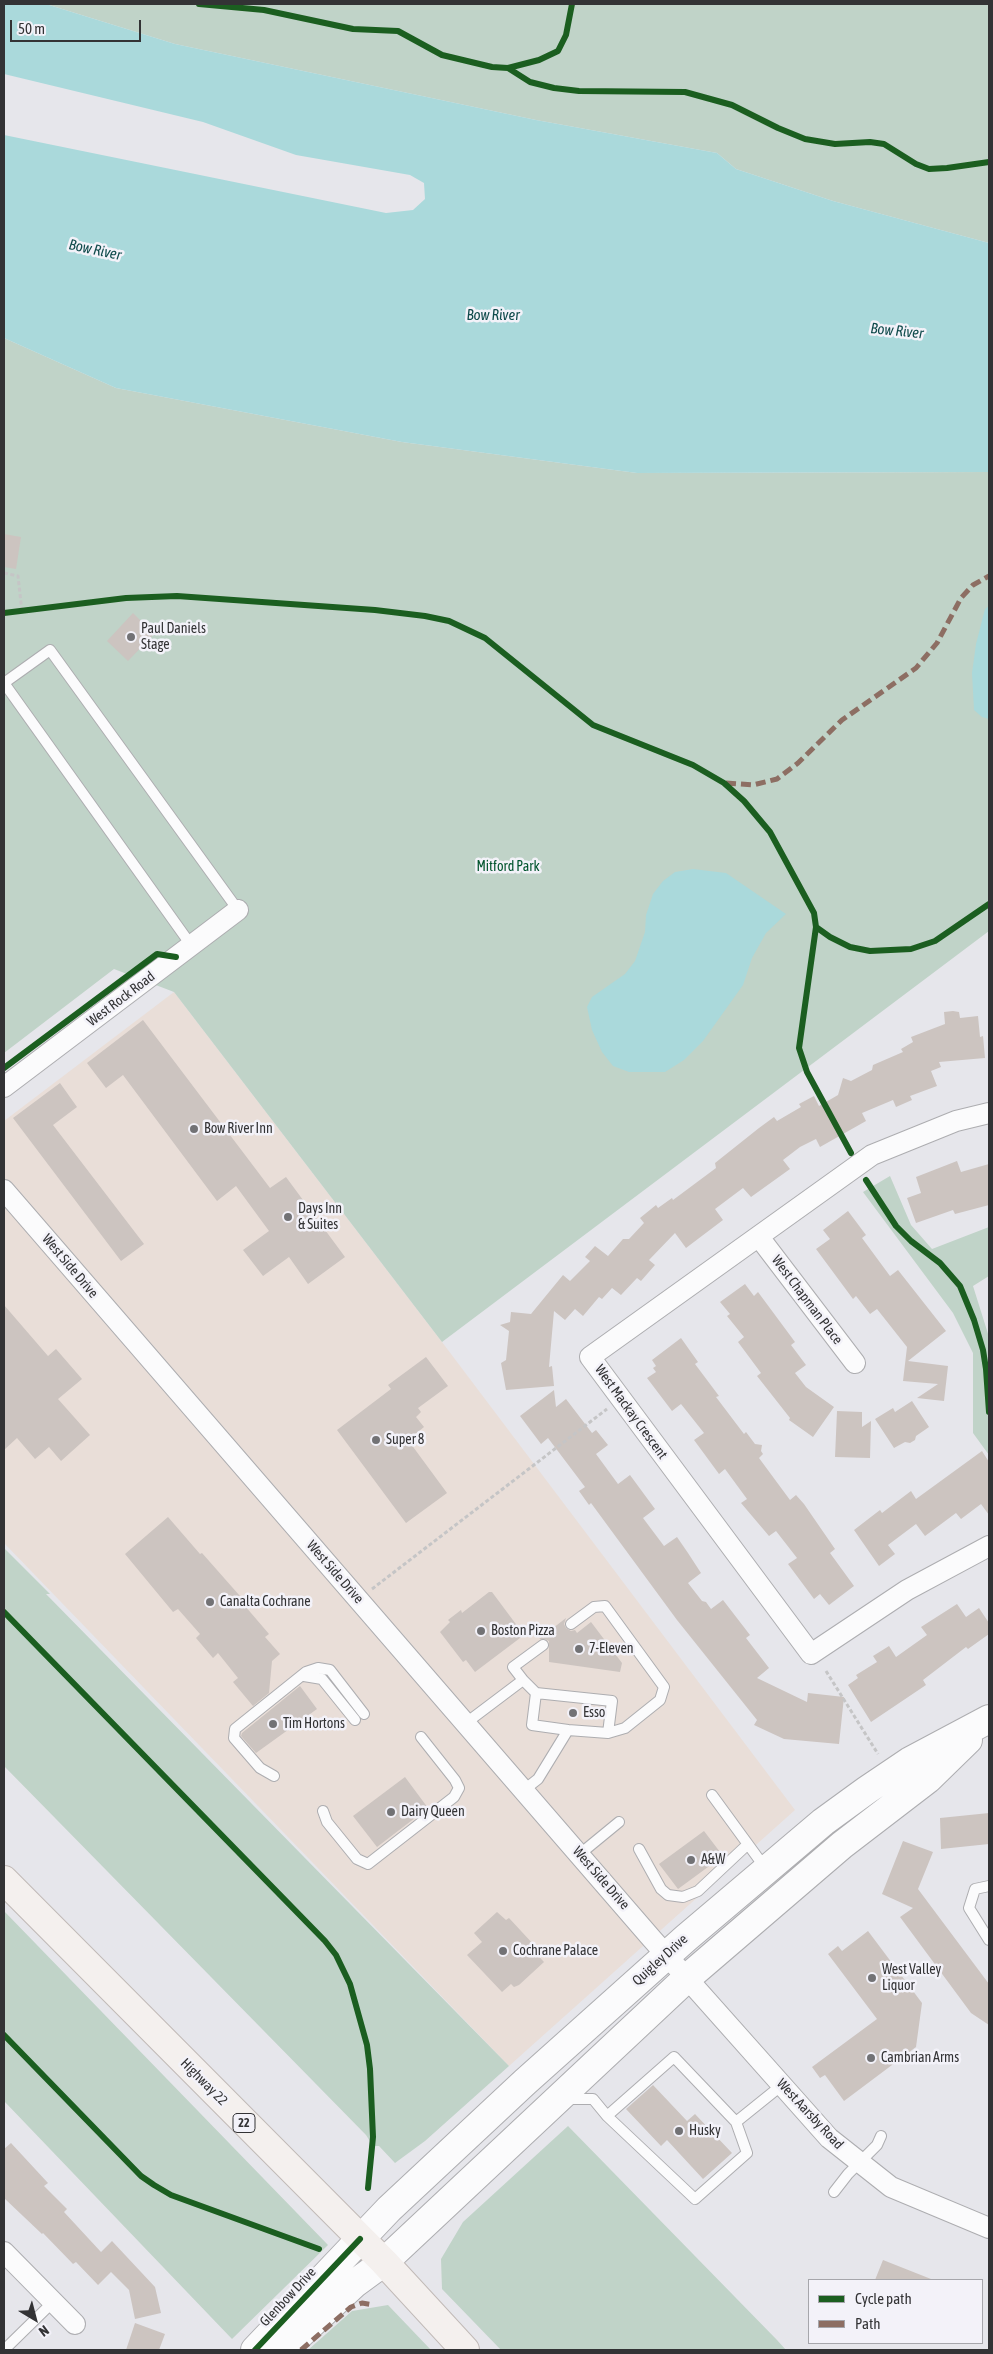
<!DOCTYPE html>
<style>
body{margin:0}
#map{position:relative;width:993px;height:2354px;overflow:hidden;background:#e6e6eb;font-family:"Asap Condensed",sans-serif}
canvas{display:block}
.frame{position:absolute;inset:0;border:5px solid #333335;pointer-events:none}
.legend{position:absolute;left:808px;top:2279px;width:175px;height:65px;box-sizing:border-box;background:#f3f2f9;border:1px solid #a6a6ab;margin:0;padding:6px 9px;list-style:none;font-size:15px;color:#333335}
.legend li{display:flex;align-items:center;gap:10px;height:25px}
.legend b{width:25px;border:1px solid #a6a6ab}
.north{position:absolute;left:10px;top:2294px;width:50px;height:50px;-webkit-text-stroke:4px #f3f2f9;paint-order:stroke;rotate:143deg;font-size:14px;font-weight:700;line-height:20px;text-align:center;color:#333335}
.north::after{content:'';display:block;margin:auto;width:18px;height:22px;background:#333335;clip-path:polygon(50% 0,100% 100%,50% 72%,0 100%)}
.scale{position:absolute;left:10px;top:20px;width:131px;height:22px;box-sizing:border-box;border:2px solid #333335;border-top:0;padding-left:6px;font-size:15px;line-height:18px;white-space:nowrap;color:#333335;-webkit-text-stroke:4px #f3f2f9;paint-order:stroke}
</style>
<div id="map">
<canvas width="993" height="2354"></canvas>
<div class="frame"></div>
<ul class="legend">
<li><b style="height:6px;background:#1b5e20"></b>Cycle path</li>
<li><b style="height:6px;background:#8d6e63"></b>Path</li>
</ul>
<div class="north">N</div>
<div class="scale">50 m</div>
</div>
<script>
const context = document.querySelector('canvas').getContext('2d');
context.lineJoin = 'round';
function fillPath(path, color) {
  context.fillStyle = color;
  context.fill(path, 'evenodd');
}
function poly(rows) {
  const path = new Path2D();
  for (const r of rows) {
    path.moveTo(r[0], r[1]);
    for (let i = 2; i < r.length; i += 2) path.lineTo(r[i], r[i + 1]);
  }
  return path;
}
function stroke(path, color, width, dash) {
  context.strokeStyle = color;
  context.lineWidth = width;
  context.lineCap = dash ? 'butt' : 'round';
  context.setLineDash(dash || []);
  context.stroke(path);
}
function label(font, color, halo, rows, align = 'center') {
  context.font = font + ' "Asap Condensed",sans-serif';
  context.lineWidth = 5;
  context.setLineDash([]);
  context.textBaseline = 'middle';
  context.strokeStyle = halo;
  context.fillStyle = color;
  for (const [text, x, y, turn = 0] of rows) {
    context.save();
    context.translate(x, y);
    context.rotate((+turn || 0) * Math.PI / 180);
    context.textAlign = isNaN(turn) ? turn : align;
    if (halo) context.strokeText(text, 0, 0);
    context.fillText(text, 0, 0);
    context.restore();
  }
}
fillPath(poly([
 [174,992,442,1342,795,1810,509,2066,4,1543,4,1121]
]), '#e9ded8');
fillPath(poly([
 [46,4,989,4,989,243,833,201,736,169,717,153,536,120,175,44],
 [4,338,116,388,402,442,637,473,989,472,989,931,442,1342,174,992,114,969,4,1053],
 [890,1176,911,1225,932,1249,989,1227,989,1276,973,1286,989,1337,989,1455,973,1433,973,1353,953,1313,863,1192],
 [4,1548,50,1594,46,1594,509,2066,425,2141,395,2163,379,2146,373,2146,366,2135,4,1766],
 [4,1911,328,2245,232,2339,4,2101],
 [568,2126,777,2340,786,2350,501,2350,442,2289,441,2259,463,2222],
 [388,2305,431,2350,308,2350,352,2311]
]), '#c0d3c8');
fillPath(poly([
 [4,4,46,4,175,44,536,120,717,153,736,169,833,201,989,243,989,472,637,473,402,442,116,388,4,338,4,135,386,213,413,210,425,199,424,183,410,175,296,155,203,122,4,74],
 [989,606,989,719,982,717,974,710,972,673,976,644,985,609],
 [693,869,726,873,786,914,766,933,752,958,743,985,703,1041,684,1060,665,1072,629,1072,613,1066,602,1052,592,1030,587,1007,592,997,625,974,635,961,645,932,646,915,653,894,663,881,675,872]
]), '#aad9db');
fillPath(poly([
 [4,534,21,537,16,569,4,567],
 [133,613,154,634,128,661,107,641],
 [953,1011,959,1012,960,1018,978,1016,980,1037,983,1036,985,1058,939,1062,941,1067,931,1071,937,1086,910,1096,912,1100,896,1107,893,1100,862,1113,866,1121,820,1147,816,1139,800,1147,783,1160,790,1169,751,1197,743,1188,715,1209,723,1220,686,1248,675,1233,649,1260,655,1265,641,1281,637,1278,621,1295,612,1288,602,1299,599,1297,583,1316,575,1309,565,1320,554,1311,549,1367,552,1366,554,1386,506,1390,501,1363,506,1360,509,1331,500,1325,510,1322,511,1312,531,1314,563,1275,570,1281,590,1261,585,1257,595,1246,608,1256,623,1239,629,1239,644,1223,640,1218,656,1205,658,1208,672,1198,673,1200,716,1168,715,1163,759,1128,774,1117,777,1121,801,1107,799,1104,814,1096,819,1106,838,1095,843,1078,851,1081,872,1070,873,1065,903,1052,901,1049,913,1042,911,1037,945,1024,944,1012],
 [143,1020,270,1188,286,1177,345,1257,308,1284,289,1257,263,1276,243,1250,269,1231,236,1186,217,1201,123,1075,106,1088,87,1063],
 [60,1083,77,1107,53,1125,144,1244,121,1261,13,1118],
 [957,1161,961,1172,989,1164,989,1205,955,1214,953,1210,916,1223,907,1198,921,1193,916,1177],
 [848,1211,866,1235,862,1238,890,1276,898,1270,946,1331,908,1361,948,1366,944,1401,917,1398,938,1384,903,1381,907,1347,877,1309,870,1314,856,1296,853,1299,816,1249,830,1239,823,1230],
 [745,1284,754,1296,758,1292,795,1342,791,1345,806,1365,795,1373,806,1387,834,1407,813,1437,789,1420,790,1418,757,1376,761,1373,738,1342,744,1337,727,1316,730,1314,720,1302],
 [4,1305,48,1356,56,1349,82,1379,58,1399,90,1435,61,1461,49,1447,35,1459,17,1438,4,1450],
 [681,1338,698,1362,695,1364,719,1396,716,1397,744,1434,746,1432,755,1444,762,1445,761,1451,763,1454,759,1458,790,1500,796,1495,804,1504,835,1549,830,1553,854,1586,829,1605,820,1594,814,1599,788,1564,797,1558,776,1531,769,1536,741,1503,747,1499,725,1469,719,1474,708,1459,694,1440,704,1433,681,1404,672,1411,647,1378,656,1372,653,1368,656,1366,652,1360],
 [426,1357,448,1386,418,1408,421,1412,416,1417,424,1427,408,1440,447,1493,406,1523,337,1430,391,1389,388,1385],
 [554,1390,556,1407,566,1399,592,1433,596,1430,608,1445,596,1454,618,1484,630,1475,641,1490,655,1509,643,1518,664,1546,677,1537,688,1553,701,1573,688,1583,702,1601,706,1602,711,1609,723,1600,750,1635,746,1638,769,1668,757,1678,807,1702,808,1693,844,1697,839,1744,784,1739,754,1725,757,1720,677,1620,591,1503,589,1505,579,1491,585,1487,548,1438,541,1444,520,1416],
 [912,1401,929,1427,916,1436,915,1440,910,1443,905,1442,894,1448,875,1419,893,1408,895,1412],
 [837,1411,862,1412,862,1427,871,1421,870,1458,835,1457],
 [982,1451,989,1462,989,1515,981,1504,961,1519,956,1513,925,1536,916,1524,888,1545,895,1554,879,1566,854,1530,880,1510,882,1513,911,1491,916,1499],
 [168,1517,200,1554,202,1553,247,1604,245,1606,269,1634,265,1637,280,1654,272,1661,269,1693,253,1706,233,1682,238,1678,218,1653,213,1658,196,1638,200,1634,178,1609,173,1612,125,1554],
 [489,1592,492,1592,524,1635,475,1672,466,1660,463,1662,440,1632,450,1622,448,1620,461,1610,462,1613],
 [957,1604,966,1617,979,1608,989,1623,989,1634,968,1649,966,1647,923,1680,926,1685,871,1722,848,1685,858,1678,856,1675,877,1662,873,1656,889,1646,896,1657,927,1635,921,1627],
 [566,1618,564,1624,566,1628,571,1631,575,1630,577,1633,591,1622,622,1663,620,1672,549,1662,549,1641,545,1639,539,1639],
 [300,1686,317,1709,256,1753,241,1736,242,1733],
 [405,1777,428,1808,377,1847,353,1816],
 [989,1813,989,1844,941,1849,940,1818],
 [704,1831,723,1856,678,1889,659,1864],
 [903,1841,933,1852,918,1889,989,1984,989,2025,971,2013,900,1917,913,1908,882,1894],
 [497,1912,506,1920,509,1918,534,1945,531,1948,544,1962,519,1985,514,1987,511,1984,502,1992,467,1955,482,1942,474,1933],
 [868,1931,922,2003,916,2047,844,2101,825,2075,820,2078,812,2067,877,2019,828,1954,838,1946,842,1951],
 [653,2085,687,2121,695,2114,732,2153,703,2179,667,2140,661,2146,626,2109],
 [11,2143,48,2183,44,2186,67,2209,64,2212,101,2252,112,2241,155,2287,161,2313,135,2319,129,2290,111,2272,98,2285,76,2262,73,2264,43,2233,42,2234,4,2198,4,2149],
 [883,2260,931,2279,931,2280,875,2280],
 [135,2323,165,2334,159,2350,126,2350]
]), '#ccc4c0');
const lane = poly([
 [4,683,50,650,238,910],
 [4,683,191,945],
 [571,1624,594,1607,605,1606,664,1687,660,1700,625,1728,608,1733],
 [304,1676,322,1679,355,1720],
 [523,1680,513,1667,543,1645],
 [466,1723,523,1680,536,1693],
 [274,1776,260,1768,234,1738,235,1729,306,1672,318,1668,330,1670,364,1714],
 [524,1790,538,1779,568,1730,608,1733,612,1701,536,1693,532,1725,568,1730],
 [712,1795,766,1869],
 [323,1811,327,1822,357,1859,368,1864,454,1797,459,1788,455,1780,421,1737],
 [639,1849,661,1889,668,1895,683,1897,698,1891,747,1845],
 [580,1854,619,1822],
 [989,1886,975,1889,969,1908,989,1940],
 [564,2099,593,2099,607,2116,695,2199,747,2153,736,2122,782,2085],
 [607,2116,674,2057,736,2122],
 [834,2192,848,2174,877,2145,881,2136],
 [4,2350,53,2302]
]);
const street = poly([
 [4,1087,238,910],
 [989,1113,956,1121,872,1155,590,1357,811,1654,907,1590,989,1546],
 [4,1190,652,1939,829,2138,891,2187,989,2228],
 [759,1237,855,1363],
 [4,2252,75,2324]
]);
const secondary = poly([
 [255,2350,389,2209,525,2082,686,1938,823,1822,867,1790,910,1761,989,1719],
 [283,2350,354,2284,384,2262,687,1978,842,1845,928,1779,968,1740]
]);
const primary = poly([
 [4,1880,384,2262,465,2350]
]);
stroke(lane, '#adadb0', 12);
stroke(street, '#adadb0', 22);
stroke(secondary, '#adadb0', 30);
stroke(primary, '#c1bab7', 30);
stroke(poly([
 [4,573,18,576,22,612],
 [372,1589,607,1409],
 [826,1671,878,1754]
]), '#c5c5c6', 3, [4, 2.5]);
stroke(lane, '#fbfbfc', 10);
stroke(street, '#fbfbfc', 20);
stroke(secondary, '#fbfbfc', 28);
stroke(primary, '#f4f0ee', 28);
stroke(poly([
 [726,783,753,785,777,779,798,763,842,720,916,668,937,643,961,598,973,585,989,576],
 [301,2350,351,2307,362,2303,374,2305]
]), '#8d6e63', 5, [10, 5]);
stroke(poly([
 [199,4,264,10,353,29,398,31,442,55,492,67,508,68,530,82,554,88,579,91,685,92,732,105,778,128,805,139,835,144,870,142,884,144,916,164,929,169,947,168,989,162],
 [508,68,539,60,558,51,566,35,572,4],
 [4,613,126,598,177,596,375,610,425,616,449,621,485,638,593,725,693,765,724,783,744,801,770,832,814,913,816,927,830,937,850,947,870,951,911,949,935,941,989,904],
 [816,927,799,1048,807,1072,851,1153],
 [4,1068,157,954,176,957],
 [866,1180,896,1226,911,1241,940,1263,960,1286,974,1320,983,1350,986,1369,989,1412],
 [4,1612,325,1941,336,1955,350,1984,367,2045,370,2069,373,2137,368,2188],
 [4,2035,141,2176,154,2185,171,2195,319,2249],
 [255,2350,360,2239]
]), '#1b5e20', 6);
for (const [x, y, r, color] of [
 [131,637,5,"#727275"],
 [194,1129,5,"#727275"],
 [288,1217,5,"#727275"],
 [376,1440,5,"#727275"],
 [210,1602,5,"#727275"],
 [481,1631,5,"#727275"],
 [579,1649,5,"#727275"],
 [573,1713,5,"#727275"],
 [273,1724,5,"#727275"],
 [391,1812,5,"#727275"],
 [691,1860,5,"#727275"],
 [503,1951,5,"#727275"],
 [872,1978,5,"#727275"],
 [871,2058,5,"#727275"],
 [679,2131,5,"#727275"]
]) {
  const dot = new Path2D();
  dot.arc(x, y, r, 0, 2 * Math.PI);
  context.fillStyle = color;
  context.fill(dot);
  stroke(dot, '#f3f2f9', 2);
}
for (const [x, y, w] of [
 [244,2123,22]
]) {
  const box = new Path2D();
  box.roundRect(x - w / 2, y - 9.5, w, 19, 4);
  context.fillStyle = '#f3f2f9';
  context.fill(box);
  stroke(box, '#333335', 1);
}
label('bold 12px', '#333335', null, [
 ["22",244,2123]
]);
label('14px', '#333335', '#f3f2f9', [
 ["Paul Daniels",141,629],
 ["Stage",141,645],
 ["Bow River Inn",204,1129],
 ["Days Inn",298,1209],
 ["& Suites",298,1225],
 ["Super 8",386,1440],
 ["Canalta Cochrane",220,1602],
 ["Boston Pizza",491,1631],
 ["7-Eleven",589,1649],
 ["Esso",583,1713],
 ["Tim Hortons",283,1724],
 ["Dairy Queen",401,1812],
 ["A&W",701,1860],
 ["Cochrane Palace",513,1951],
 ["West Valley",882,1970],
 ["Liquor",882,1986],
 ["Cambrian Arms",881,2058],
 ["Husky",689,2131]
], 'left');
label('14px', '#00542d', '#f3f2f9', [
 ["Mitford Park",508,867]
]);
label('14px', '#333335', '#f3f2f9', [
 ["West Rock Road",121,999,-37],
 ["West Side Drive",70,1266,50],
 ["West Chapman Place",807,1300,53],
 ["West Mackay Crescent",631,1412,54],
 ["West Side Drive",335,1572,49],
 ["West Side Drive",601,1878,49],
 ["Quigley Drive",660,1960,-42],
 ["Highway 22",204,2082,45],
 ["West Aarsby Road",810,2114,47],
 ["Glenbow Drive",288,2297,-47]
]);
label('italic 15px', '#104b4c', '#f3f2f9', [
 ["Bow River",95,250,12],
 ["Bow River",493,315],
 ["Bow River",897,331,6]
]);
</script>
